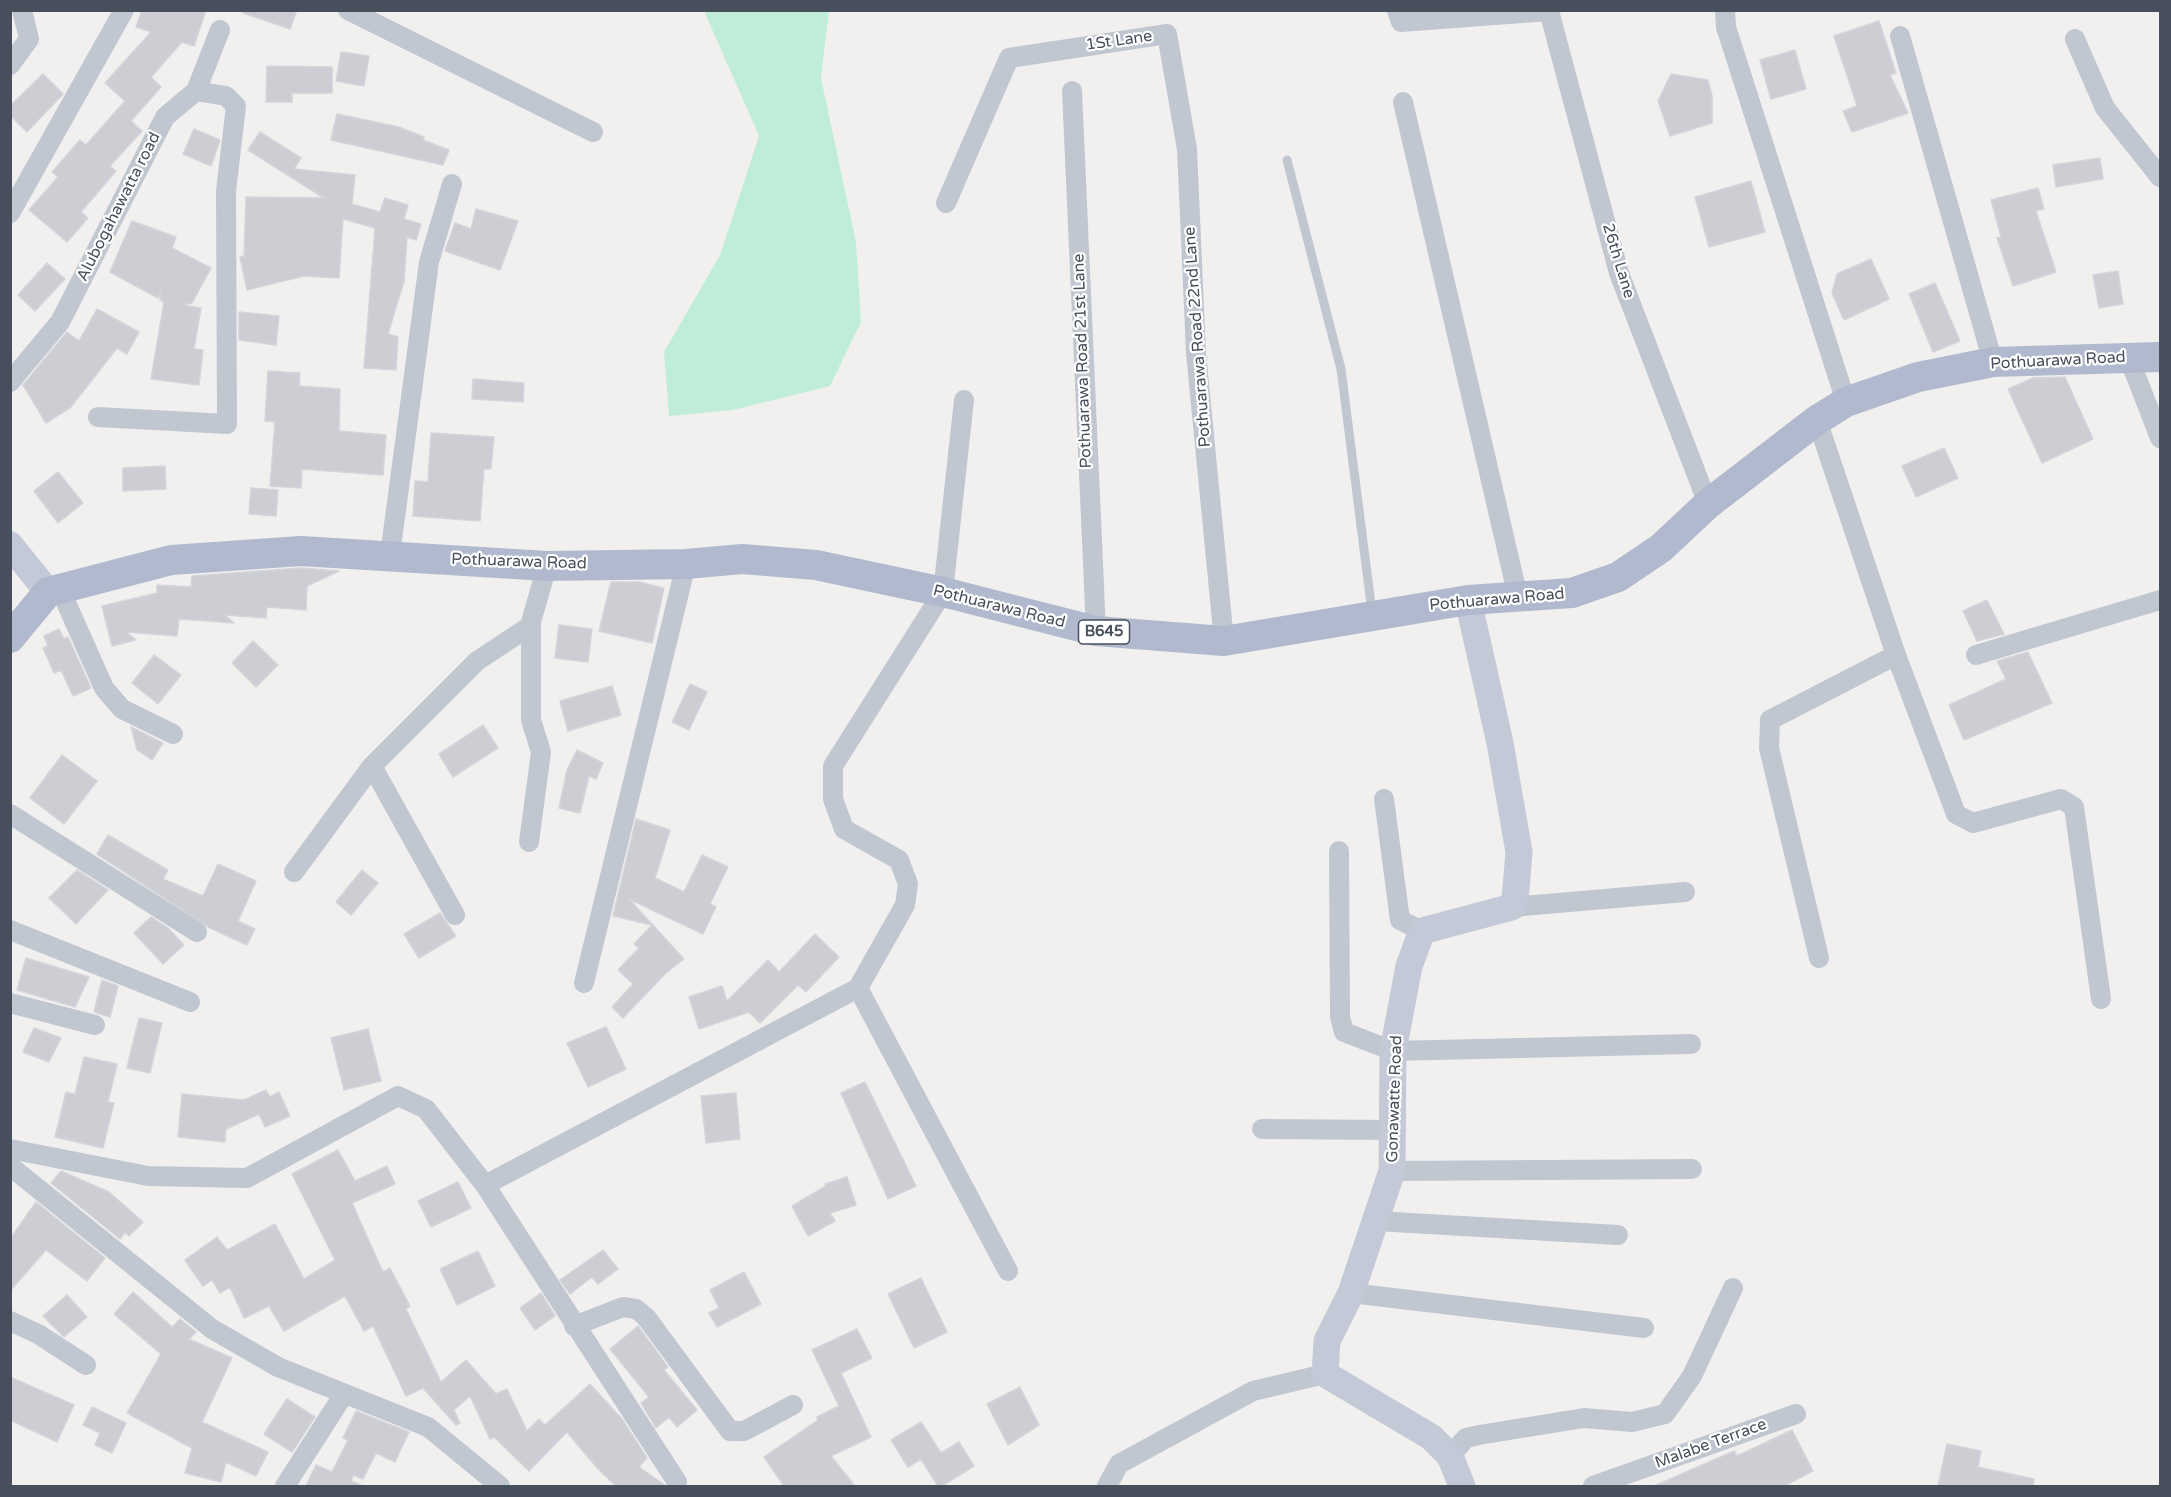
<!DOCTYPE html>
<style>
body{margin:0}
#map{position:relative;width:2171px;height:1497px;overflow:hidden;background:#f2f0ef;font-family:"Varela Round",sans-serif}
canvas{display:block}
.frame{position:absolute;inset:0;border:12px solid #484f5c;pointer-events:none}
</style>
<div id="map">
<canvas width="2171" height="1497"></canvas>
<div class="frame"></div>
</div>
<script>
const context = document.querySelector('canvas').getContext('2d');
context.lineJoin = 'round';
function fillPath(path, color) {
  context.fillStyle = color;
  context.fill(path, 'evenodd');
}
function poly(rows) {
  const path = new Path2D();
  for (const r of rows) {
    path.moveTo(r[0], r[1]);
    for (let i = 2; i < r.length; i += 2) path.lineTo(r[i], r[i + 1]);
  }
  return path;
}
function stroke(path, color, width, dash) {
  context.strokeStyle = color;
  context.lineWidth = width;
  context.lineCap = dash ? 'butt' : 'round';
  context.setLineDash(dash || []);
  context.stroke(path);
}
function label(font, color, halo, rows, align = 'center') {
  context.font = font + ' "Varela Round",sans-serif';
  context.lineWidth = 4.5;
  context.setLineDash([]);
  context.textBaseline = 'middle';
  context.strokeStyle = halo;
  context.fillStyle = color;
  for (const [text, x, y, turn = 0] of rows) {
    context.save();
    context.translate(x, y);
    context.rotate((+turn || 0) * Math.PI / 180);
    context.textAlign = isNaN(turn) ? turn : align;
    if (halo) context.strokeText(text, 0, 0);
    context.fillText(text, 0, 0);
    context.restore();
  }
}
fillPath(poly([
 [704,11,829,11,821,78,856,242,861,322,830,386,733,410,669,416,664,352,720,255,759,136]
]), '#c0edda');
const building = poly([
 [142,10,206,10,194,46,182,42,151,77,161,87,131,121,142,131,110,166,116,171,81,212,88,218,67,242,29,210,58,177,52,172,80,140,86,145,125,101,105,83,151,32,136,27,142,10],
 [244,10,297,10,290,29,243,13,244,10],
 [1879,21,1896,73,1890,75,1908,113,1852,132,1843,111,1857,106,1834,36,1879,21],
 [1795,50,1806,89,1771,99,1760,60,1795,50],
 [341,52,369,56,364,86,336,81,341,52],
 [267,66,332,67,332,93,292,93,292,102,266,102,267,66],
 [43,74,63,94,27,132,10,115,10,106,43,74],
 [1671,74,1708,80,1712,96,1712,123,1670,136,1658,101,1671,74],
 [337,114,399,127,424,137,423,140,449,150,443,165,331,140,337,114],
 [194,129,220,140,211,166,183,154,194,129],
 [260,132,301,158,294,169,355,175,352,204,380,212,385,198,408,205,404,219,421,224,416,240,407,237,404,281,388,334,398,337,396,370,364,368,375,228,343,219,339,278,304,276,247,290,240,257,244,256,246,197,324,198,248,150,260,132],
 [2100,158,2103,179,2056,187,2053,165,2100,158],
 [1751,181,1765,232,1709,247,1695,197,1751,181],
 [2038,188,2044,209,2036,211,2056,272,2013,286,1997,238,2001,237,1991,200,2038,188],
 [476,209,518,221,500,270,445,251,455,223,471,229,476,209],
 [132,221,176,237,172,248,211,268,192,303,183,305,201,308,194,349,203,350,199,385,151,379,164,302,160,300,161,292,158,298,110,272,132,221],
 [1871,259,1889,299,1844,320,1832,293,1837,274,1871,259],
 [47,263,65,279,35,311,18,295,47,263],
 [2118,271,2123,304,2099,308,2093,275,2118,271],
 [1935,283,1960,341,1933,352,1909,294,1935,283],
 [97,309,139,332,127,354,117,348,71,407,46,423,23,385,67,332,79,341,97,309],
 [239,312,279,316,276,345,239,340,239,312],
 [268,371,300,373,299,386,340,389,339,431,386,435,383,475,302,469,301,488,270,486,275,422,265,421,268,371],
 [2065,377,2093,439,2042,463,2008,389,2033,378,2065,377],
 [473,379,524,383,523,402,472,399,473,379],
 [431,433,494,437,491,469,484,469,480,521,413,516,415,481,428,482,431,433],
 [1944,448,1958,478,1916,497,1902,466,1944,448],
 [165,466,166,489,123,491,123,468,165,466],
 [58,472,83,503,58,523,34,491,58,472],
 [251,488,278,490,276,516,249,514,251,488],
 [301,568,339,571,307,586,306,610,267,607,266,618,225,615,234,623,179,619,177,636,126,632,136,640,112,646,102,606,157,593,157,585,191,587,192,576,301,568],
 [611,582,639,582,664,588,652,643,599,631,611,582],
 [1987,600,2004,634,1977,641,1963,611,1987,600],
 [559,625,592,629,588,662,555,658,559,625],
 [59,629,64,639,68,637,91,688,73,696,61,670,54,673,43,648,48,646,44,636,59,629],
 [253,641,278,665,256,687,232,663,253,641],
 [2028,652,2052,703,1964,740,1949,705,2006,679,1997,661,2028,652],
 [154,655,181,675,158,704,132,683,154,655],
 [690,684,707,692,689,730,672,722,690,684],
 [612,686,621,715,568,731,560,701,612,686],
 [483,725,498,748,453,777,439,754,483,725],
 [131,727,163,743,152,760,137,750,131,727],
 [577,750,603,763,596,779,589,776,580,813,559,808,567,770,577,750],
 [62,755,97,781,64,824,30,798,62,755],
 [636,819,670,830,655,878,684,892,702,855,728,867,710,904,716,907,703,934,629,899,684,959,666,973,623,1018,612,1007,633,984,618,970,639,948,634,944,652,925,613,916,636,819],
 [108,835,168,870,163,879,203,896,218,864,256,881,238,921,255,929,247,945,208,927,97,854,108,835],
 [77,870,108,890,76,924,49,898,77,870],
 [362,870,378,883,351,915,336,902,362,870],
 [440,913,456,936,419,958,404,934,440,913],
 [151,917,168,928,184,945,163,964,134,933,151,917],
 [815,934,839,957,806,992,798,985,760,1023,749,1012,699,1029,689,997,722,986,727,1001,768,960,779,972,815,934],
 [26,958,89,977,75,1007,17,990,26,958],
 [102,980,118,986,110,1017,94,1012,102,980],
 [139,1018,162,1023,150,1073,127,1068,139,1018],
 [606,1027,626,1069,588,1087,567,1043,606,1027],
 [34,1028,61,1038,49,1062,23,1052,34,1028],
 [368,1029,381,1081,344,1090,331,1038,368,1029],
 [84,1057,117,1064,108,1102,114,1103,103,1148,55,1137,66,1092,75,1094,84,1057],
 [865,1082,916,1186,888,1199,841,1093,865,1082],
 [266,1090,270,1097,279,1092,290,1116,265,1127,259,1114,226,1129,225,1142,178,1137,182,1094,244,1100,266,1090],
 [736,1093,740,1139,706,1143,701,1096,736,1093],
 [338,1150,355,1181,387,1166,395,1184,352,1203,383,1272,390,1268,410,1306,406,1309,441,1382,466,1360,496,1394,507,1389,527,1431,539,1419,545,1425,590,1384,622,1419,647,1458,639,1467,666,1486,616,1486,598,1469,567,1432,529,1471,494,1437,490,1439,470,1396,454,1410,460,1423,456,1425,423,1388,406,1396,373,1326,364,1331,345,1296,284,1331,269,1306,244,1318,230,1287,220,1293,212,1280,203,1286,185,1260,217,1237,227,1250,275,1224,304,1279,335,1260,292,1174,338,1150],
 [61,1171,109,1192,143,1222,129,1236,125,1232,120,1239,51,1183,61,1171],
 [847,1177,856,1205,830,1213,835,1221,808,1236,792,1206,826,1186,825,1184,847,1177],
 [458,1182,471,1208,431,1227,418,1201,458,1182],
 [36,1202,105,1258,87,1281,46,1250,10,1291,10,1239,36,1202],
 [603,1250,618,1269,598,1284,592,1277,570,1294,560,1280,603,1250],
 [478,1251,495,1286,457,1305,440,1269,478,1251],
 [744,1272,761,1304,717,1327,709,1313,719,1308,710,1290,744,1272],
 [921,1278,947,1332,914,1348,888,1294,921,1278],
 [133,1292,172,1327,180,1319,196,1332,189,1339,232,1358,202,1422,268,1452,256,1476,226,1462,221,1482,185,1473,192,1448,127,1413,161,1354,114,1314,133,1292],
 [541,1293,555,1316,535,1330,520,1308,541,1293],
 [67,1295,87,1317,64,1337,43,1316,67,1295],
 [638,1326,668,1367,664,1370,697,1410,677,1427,669,1417,656,1428,641,1403,649,1397,610,1349,638,1326],
 [857,1329,872,1358,841,1373,871,1437,831,1456,855,1486,784,1486,764,1457,818,1420,817,1417,839,1406,812,1350,857,1329],
 [10,1377,74,1405,57,1442,10,1420,10,1377],
 [1020,1387,1039,1425,1008,1445,987,1404,1020,1387],
 [287,1399,315,1417,292,1452,264,1434,287,1399],
 [92,1407,126,1423,112,1453,95,1445,100,1433,83,1425,92,1407],
 [356,1411,409,1432,395,1462,376,1453,363,1479,353,1475,351,1481,363,1486,306,1486,316,1465,332,1472,348,1440,343,1438,356,1411],
 [921,1422,941,1453,959,1442,974,1466,942,1486,938,1486,921,1459,908,1467,891,1440,921,1422],
 [1792,1430,1813,1471,1784,1486,1654,1486,1734,1451,1737,1456,1792,1430],
 [1947,1444,1981,1451,1978,1467,2034,1479,2033,1486,1938,1486,1947,1444]
]);
fillPath(building, '#ccced4');
stroke(building, '#d4d4da', 1.5);
stroke(poly([
 [1287,160,1341,369,1372,612]
]), '#c1c7d0', 9);
stroke(poly([
 [348,10,593,132],
 [1397,10,1401,22,1549,11,1619,273,1708,504],
 [1725,10,1726,27,1846,402],
 [1900,36,1993,362],
 [2075,39,2105,108,2160,177],
 [10,65,29,39,22,10],
 [1072,91,1096,631],
 [1403,102,1518,597],
 [946,203,1009,58,1167,34,1187,149,1196,353,1224,641],
 [10,213,124,10],
 [2129,358,2160,438],
 [10,382,60,322,165,117,196,91,220,30],
 [98,417,227,424,226,191,236,106,226,96,196,91],
 [1817,420,1896,655,1956,814,1973,823,2061,799,2074,807,2101,999],
 [390,555,429,262,452,184],
 [60,589,104,688,122,709,173,734],
 [1976,655,2160,600],
 [372,766,455,915],
 [1384,799,1400,920,1422,931],
 [10,814,197,932],
 [529,842,541,752,531,720,531,622,547,566],
 [1339,851,1340,1017,1344,1032,1393,1051,1691,1044],
 [294,872,372,766,477,661,530,626],
 [1512,907,1685,892],
 [10,930,190,1002],
 [1819,958,1769,748,1770,720,1896,655],
 [584,983,686,564],
 [858,988,905,905,908,884,899,860,844,829,833,799,833,766,943,592,964,400],
 [10,1003,95,1025],
 [1262,1129,1392,1130],
 [10,1149,148,1176,247,1178,398,1096,426,1109,485,1185,858,988,1008,1271],
 [10,1166,212,1329,278,1367,428,1427,500,1486],
 [1392,1171,1692,1169],
 [485,1185,677,1482],
 [1376,1221,1618,1235],
 [1351,1293,1644,1328],
 [10,1321,38,1334,86,1365],
 [574,1326,623,1307,636,1309,646,1317,730,1431,744,1431,793,1405],
 [1450,1456,1466,1438,1479,1435,1584,1418,1632,1422,1665,1414,1692,1376,1733,1288],
 [285,1486,344,1394],
 [1107,1486,1119,1464,1253,1391,1325,1374],
 [1593,1486,1796,1414]
]), '#c1c7d0', 20);
stroke(poly([
 [10,545,48,592],
 [1462,1486,1450,1456,1431,1437,1325,1374,1327,1341,1351,1293,1392,1171,1393,1051,1409,966,1422,931,1512,907,1515,900,1519,852,1500,743,1468,600]
]), '#c3c9d7', 27);
stroke(poly([
 [10,638,48,592,171,560,301,551,547,566,686,564,742,559,816,565,943,592,1096,631,1224,641,1468,600,1572,593,1618,577,1661,548,1708,504,1817,420,1846,402,1918,377,1993,362,2160,357]
]), '#b0b9cd', 30);
for (const [x, y, w] of [
 [1104,632,51]
]) {
  const box = new Path2D();
  box.roundRect(x - w / 2, y - 12, w, 24, 4.5);
  context.fillStyle = '#fff';
  context.fill(box);
  stroke(box, '#484f5c', 1.5);
}
label('bold 15px', '#484f5c', null, [
 ["B645",1104,632]
]);
label('16px', '#484f5c', '#fff', [
 ["1St Lane",1119,41,-8],
 ["Alubogahawatta road",119,207,-63],
 ["26th Lane",1618,261,73],
 ["Pothuarawa Road 22nd Lane",1198,337,-94],
 ["Pothuarawa Road 21st Lane",1083,361,-92],
 ["Pothuarawa Road",2058,361,-3],
 ["Pothuarawa Road",519,562,2],
 ["Pothuarawa Road",1497,600,-5],
 ["Pothuarawa Road",999,607,14],
 ["Gonawatte Road",1395,1099,-88],
 ["Malabe Terrace",1711,1444,-20]
]);
</script>
